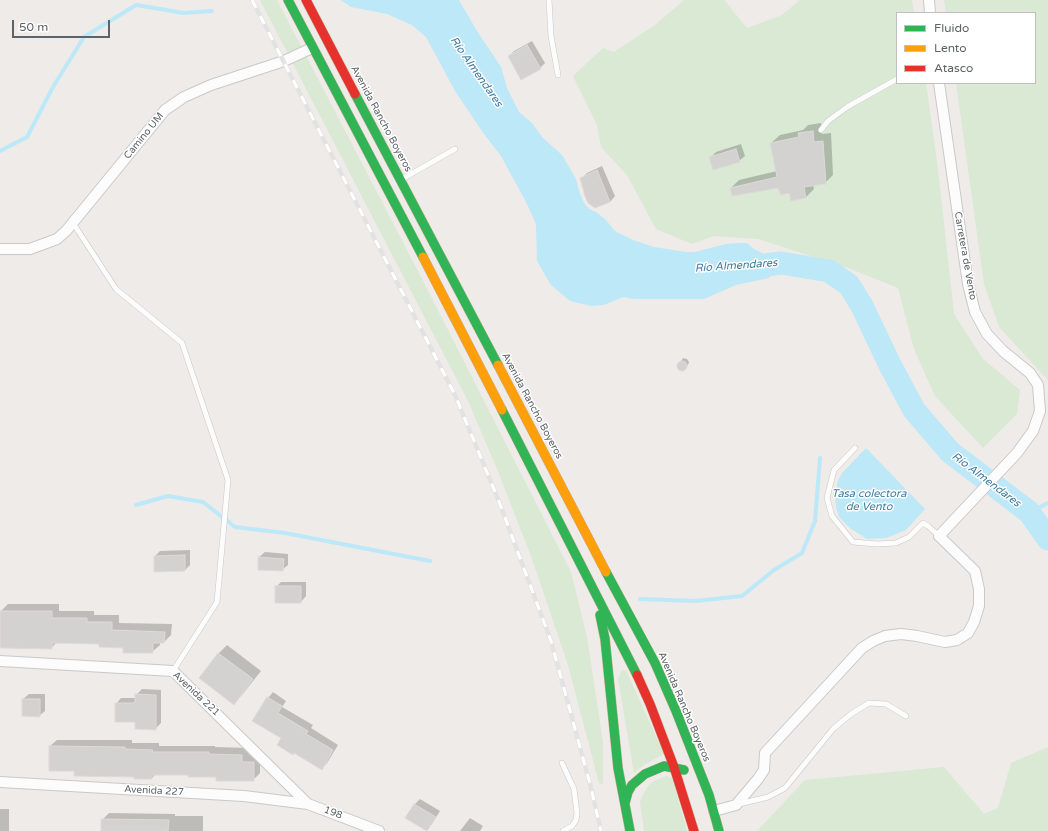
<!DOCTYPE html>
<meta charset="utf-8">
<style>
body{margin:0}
#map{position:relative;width:1048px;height:831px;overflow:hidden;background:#eeebe8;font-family:"Varela Round",sans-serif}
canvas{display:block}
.legend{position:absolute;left:896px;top:12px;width:140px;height:72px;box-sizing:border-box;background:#fff;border:1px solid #bec1c2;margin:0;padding:5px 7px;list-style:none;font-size:12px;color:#5d6366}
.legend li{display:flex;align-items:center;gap:8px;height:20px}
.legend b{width:20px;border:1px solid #bec1c2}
.scale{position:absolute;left:12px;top:20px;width:98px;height:18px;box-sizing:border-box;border:2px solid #5d6366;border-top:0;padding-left:5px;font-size:12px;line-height:14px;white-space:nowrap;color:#5d6366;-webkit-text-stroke:3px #fff;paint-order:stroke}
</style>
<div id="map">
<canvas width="1048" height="831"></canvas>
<ul class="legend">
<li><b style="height:5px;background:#30b455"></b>Fluido</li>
<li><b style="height:5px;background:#ff9f0a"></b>Lento</li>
<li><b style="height:5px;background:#e5322d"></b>Atasco</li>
</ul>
<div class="scale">50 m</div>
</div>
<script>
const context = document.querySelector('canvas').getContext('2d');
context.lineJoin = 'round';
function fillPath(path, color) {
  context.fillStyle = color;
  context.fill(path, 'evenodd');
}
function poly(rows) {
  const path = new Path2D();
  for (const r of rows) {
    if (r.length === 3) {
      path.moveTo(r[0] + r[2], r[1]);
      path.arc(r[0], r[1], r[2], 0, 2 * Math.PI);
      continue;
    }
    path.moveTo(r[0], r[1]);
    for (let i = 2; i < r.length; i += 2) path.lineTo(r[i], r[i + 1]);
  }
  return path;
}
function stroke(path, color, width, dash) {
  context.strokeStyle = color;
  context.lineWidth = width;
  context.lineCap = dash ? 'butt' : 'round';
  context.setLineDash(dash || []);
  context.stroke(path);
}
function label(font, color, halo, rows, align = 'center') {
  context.font = font + ' "Varela Round",sans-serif';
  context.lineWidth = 3;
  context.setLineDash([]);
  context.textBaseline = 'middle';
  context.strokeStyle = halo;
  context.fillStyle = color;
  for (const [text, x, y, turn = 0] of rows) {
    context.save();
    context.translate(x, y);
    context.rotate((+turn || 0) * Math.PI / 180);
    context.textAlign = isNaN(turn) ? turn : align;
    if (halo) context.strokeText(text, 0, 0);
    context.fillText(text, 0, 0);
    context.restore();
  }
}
fillPath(poly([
 [260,0,277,0,421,277,571,572,587,637,603,743,603,784,599,783,568,665,531,556,497,469,468,401],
 [684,0,724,0,747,28,782,15,800,0,912,0,914,13,897,13,897,83,926,83,938,169,954,314,983,359,1020,390,1017,414,983,448,935,396,914,349,898,288,851,269,758,239,714,236,692,244,656,229,627,175,601,147,597,125,573,76,603,48,614,52,655,25],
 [944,0,1048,0,1048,380,999,327,984,284,956,83,1035,83,1035,13,946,13],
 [626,670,664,754,644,765,634,773,618,679,621,671],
 [1048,747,1048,831,757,831,805,780,944,767,984,814,998,808,1011,763],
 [666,776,672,778,687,831,644,831,640,802,642,796,649,785,654,781]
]), '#d9e9d4');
fillPath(poly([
 [341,0,459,0,477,31,501,67,507,88,519,112,532,123,542,137,562,155,576,179,579,191,584,203,589,209,596,212,605,219,615,231,633,240,654,247,686,252,695,252,726,244,738,243,747,243,754,249,781,263,769,278,736,285,704,299,633,299,623,297,604,305,591,306,570,301,551,285,537,261,536,224,527,204,501,156,484,134,455,91,426,37,412,25,387,14,351,7],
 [866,448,925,509,906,530,886,538,867,539,850,528,839,517,836,507,835,496,838,480,843,472]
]), '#bce8f8');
fillPath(poly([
 [532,41,545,63,540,68,509,56,514,51],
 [821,123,822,134,831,133,833,175,825,183,813,185,814,189,805,198,779,187,731,188,739,180,777,171,771,143,780,135,803,130,808,125],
 [741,144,745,156,739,161,711,157,716,152],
 [602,166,615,196,610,202,581,179,587,173],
 [683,358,687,359,689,362,688,365,681,370,679,369,678,366],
 [190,550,190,565,185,570,155,556,160,551],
 [265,552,288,554,288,565,282,570,259,557],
 [281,582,306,582,306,596,301,602,276,602,276,587],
 [8,604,59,604,59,611,94,611,94,615,119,615,119,623,172,624,171,635,164,642,160,642,160,645,152,652,100,643,56,643,51,648,0,646,0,614,1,611],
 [227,645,261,671,242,695,234,703,200,678,219,653],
 [142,689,161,690,161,723,155,729,136,721,116,704,121,698,136,698,136,695],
 [273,692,286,701,282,707,313,725,311,728,338,745,327,763,322,769,282,738,268,698],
 [29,694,45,694,45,711,39,716,23,699],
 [57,740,132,740,132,743,159,743,159,746,215,746,215,747,249,748,249,755,260,755,260,773,253,780,189,774,156,774,152,778,75,770,50,746],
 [420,799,440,811,432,824,427,829,407,817,415,804],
 [0,809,9,809,9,831,0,831],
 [109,813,175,814,175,816,203,816,203,831,102,831,102,820],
 [470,818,483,826,480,831,460,831]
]), '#0003');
stroke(poly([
 [0,151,27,137,53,87,84,37,136,5,184,13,212,11],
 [136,505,168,496,203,502,235,527,285,533,430,561],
 [1029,512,1048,503],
 [640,599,696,601,742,596,774,570,802,553,815,521,820,458]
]), '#bce8f8', 4);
stroke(poly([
 [751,267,781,263,829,271,849,285,862,306,889,363,914,410,950,452,1029,512,1048,539]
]), '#bce8f8', 23);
const building = poly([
 [527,45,541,69,521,80,508,56,527,45],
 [813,131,814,142,823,141,826,184,804,187,806,198,791,201,789,193,781,195,778,188,732,196,730,188,777,177,770,143,799,137,798,133,813,131],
 [736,149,740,162,713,170,709,157,736,149],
 [597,170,610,202,595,208,588,203,585,196,580,178,597,170],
 [682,366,5],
 [185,555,185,571,154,572,154,556,185,555],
 [258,557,284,559,283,571,258,570,258,557],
 [275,586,301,586,301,603,275,603,275,586],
 [0,611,52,611,52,618,87,618,87,622,112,622,112,630,165,632,164,643,153,643,153,653,123,653,123,648,99,647,99,644,52,643,52,649,0,648,0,611],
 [218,653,253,679,234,705,199,678,218,653],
 [135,694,156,695,156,730,135,729,135,722,115,722,115,703,135,703,135,694],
 [267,697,282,706,278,713,308,731,306,734,333,750,322,770,294,753,293,755,277,745,281,738,252,721,267,697],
 [22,699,40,699,40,717,22,716,22,699],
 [49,746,125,747,125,749,153,750,152,752,209,752,209,754,242,755,242,762,254,762,254,781,216,781,216,777,188,777,188,775,152,775,152,779,134,779,134,777,74,776,74,771,49,771,49,746],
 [414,804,436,817,427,831,405,818,414,804],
 [101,819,169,820,168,831,101,831,101,819]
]);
fillPath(building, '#d4d2d1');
stroke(building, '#dddad8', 1);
const lane = poly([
 [549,0,551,36,558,75],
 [821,130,828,121,847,107,897,79],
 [404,178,455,149],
 [73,223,116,289,182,343,228,480,217,602,173,671],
 [855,448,834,470,827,498,832,516,853,542,877,544,896,543,909,537,923,523,928,526,939,536],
 [562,763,574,789,577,813,576,820,572,826,563,831],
 [739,804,768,797,785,788,833,729,851,714,869,703,886,704,906,716]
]);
const street = poly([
 [929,0,930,13],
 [0,249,30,249,57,239,66,231,165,110,184,97,211,85,284,61,312,48],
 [0,661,173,671,308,804],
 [0,782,244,796,308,804,379,831],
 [714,811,736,805,758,779,764,770,765,753,862,648,873,641,885,636,901,634,917,636,945,642,957,640,968,633,974,622,979,606,979,589,975,571,939,536,1017,453,1033,431,1040,411,1038,385,1030,373,1003,351,987,334,975,312,968,284,939,83]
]);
const fast = poly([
 [288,0,423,257],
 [355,94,498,365],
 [502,410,637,675],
 [606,572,655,663,676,711,709,795,719,831],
 [600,615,605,639,618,768,630,831],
 [625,803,628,792,632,785,645,774,664,766,684,770]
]);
const slow = poly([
 [423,257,502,410],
 [498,365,606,572]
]);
const jam = poly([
 [306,0,355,94],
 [637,675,650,704,674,767,694,831]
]);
stroke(lane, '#c9c9c9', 6);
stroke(street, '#c9c9c9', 12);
stroke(fast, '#c6af94', 10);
stroke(slow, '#c6af94', 10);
stroke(jam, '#c6af94', 10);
stroke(lane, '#fcfcfc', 5);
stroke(street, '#fcfcfc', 10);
stroke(fast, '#30b455', 9);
stroke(slow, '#ff9f0a', 9);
stroke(jam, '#e5322d', 9);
const rail = poly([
 [252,0,455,395,498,499,551,641,590,784,601,831]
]);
stroke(rail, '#e3e2e3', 4.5);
stroke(rail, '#fff', 3, [9]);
label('10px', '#5d6366', '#fff', [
 ["Avenida Rancho Boyeros",381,119,62],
 ["Camino UM",144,136,-51],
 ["Carretera de Vento",965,256,80],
 ["Avenida Rancho Boyeros",532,406,62],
 ["Avenida 221",196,694,43],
 ["Avenida Rancho Boyeros",684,707,67],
 ["Avenida 227",154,791,3],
 ["198",333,813,21]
]);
label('italic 11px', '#3c7ca0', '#fff', [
 ["Río Almendares",476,72,55],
 ["Río Almendares",736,266,-4],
 ["Río Almendares",986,480,37],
 ["Tasa colectora",869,494],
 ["de Vento",869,507]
]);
</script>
